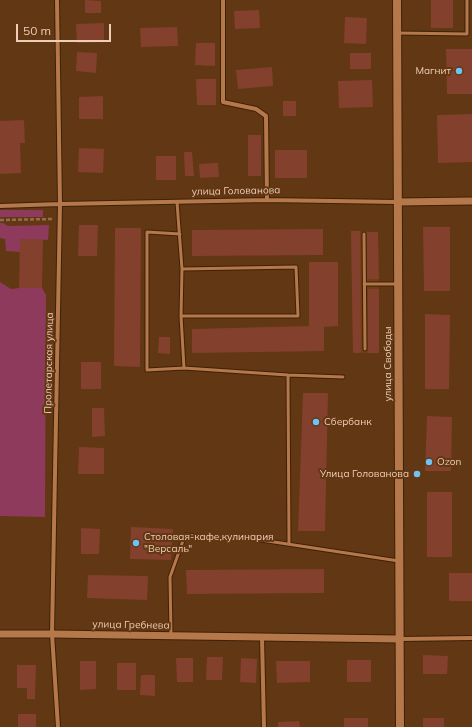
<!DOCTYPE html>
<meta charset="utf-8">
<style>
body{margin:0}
#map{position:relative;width:472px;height:727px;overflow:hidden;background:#623713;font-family:Mulish,sans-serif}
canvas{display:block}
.scale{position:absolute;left:16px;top:24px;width:95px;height:18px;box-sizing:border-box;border:2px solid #efcdb6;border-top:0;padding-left:5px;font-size:12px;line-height:14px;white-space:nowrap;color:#efcdb6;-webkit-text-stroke:3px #623713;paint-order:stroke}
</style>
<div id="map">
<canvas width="472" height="727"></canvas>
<div class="scale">50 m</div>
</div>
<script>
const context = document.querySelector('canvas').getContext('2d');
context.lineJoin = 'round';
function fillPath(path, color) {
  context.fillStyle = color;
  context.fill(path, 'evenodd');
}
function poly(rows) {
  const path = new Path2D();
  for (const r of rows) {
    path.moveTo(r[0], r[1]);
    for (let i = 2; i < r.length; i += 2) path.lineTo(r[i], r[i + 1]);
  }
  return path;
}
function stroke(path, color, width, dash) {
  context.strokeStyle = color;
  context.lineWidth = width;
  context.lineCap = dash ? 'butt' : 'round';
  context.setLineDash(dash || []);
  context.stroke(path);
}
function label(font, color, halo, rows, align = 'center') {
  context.font = font + ' Mulish,sans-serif';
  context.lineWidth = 4;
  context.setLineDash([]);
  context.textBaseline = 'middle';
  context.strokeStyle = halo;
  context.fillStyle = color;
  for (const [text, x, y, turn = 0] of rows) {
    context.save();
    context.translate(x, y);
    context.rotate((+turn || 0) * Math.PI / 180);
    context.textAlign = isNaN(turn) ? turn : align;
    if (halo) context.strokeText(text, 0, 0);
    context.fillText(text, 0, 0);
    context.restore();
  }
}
fillPath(poly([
 [351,231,378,232,379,353,353,353]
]), '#703f16');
fillPath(poly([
 [0,210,43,210,43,217,0,217],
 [0,223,3,223,8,226,49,225,48,240,20,239,20,252,6,251,5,239,0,238],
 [0,282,11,289,19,288,42,288,46,295,45,517,0,516]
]), '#8e3a5c');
fillPath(poly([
 [85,0,101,1,101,13,85,13],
 [431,0,453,0,453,28,431,28],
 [259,10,260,28,235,29,234,11],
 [345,17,367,18,366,44,344,43],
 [104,23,104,42,77,43,76,24],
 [177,27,178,46,141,47,140,28],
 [196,43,215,43,215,66,195,65],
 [446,49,472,49,472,94,447,94],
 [77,52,97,53,96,73,76,71],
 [350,53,371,53,371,69,350,69],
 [272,67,273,86,238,89,236,70],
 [196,79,216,79,216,105,197,105],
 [372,80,373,107,339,108,338,81],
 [103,96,103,119,79,119,79,97],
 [283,101,296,101,296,116,283,116],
 [472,114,472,162,438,163,437,115],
 [24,120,25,143,20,143,21,173,0,174,0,121],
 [248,135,261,135,261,176,248,176],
 [79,148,104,149,103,173,78,172],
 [275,150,307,150,307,178,275,178],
 [184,152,192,152,194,176,185,176],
 [156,156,176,156,176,180,156,180],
 [218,163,219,177,200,178,199,164],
 [79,225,98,225,97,256,78,256],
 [423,227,450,227,450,291,424,291],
 [115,228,141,228,140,367,114,366],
 [323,229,323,255,192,256,192,230],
 [351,231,360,231,361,353,353,353],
 [367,232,378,232,379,279,367,279],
 [20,239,43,239,42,288,19,288],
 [309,262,338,262,338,326,324,327,324,351,192,353,192,329,309,326],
 [368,289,379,289,379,353,368,353],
 [425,314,450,315,449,389,425,389],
 [159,337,170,337,170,354,158,353],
 [81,362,101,362,101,389,81,389],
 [303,393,328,393,325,531,298,531],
 [92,408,104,408,105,436,92,437],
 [427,416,452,417,451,471,425,471],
 [79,447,104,448,104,474,78,474],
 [427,492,452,492,452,557,427,557],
 [131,527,173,529,171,560,130,559],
 [81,528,100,529,99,554,81,554],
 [324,569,324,593,187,594,186,570],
 [449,573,472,573,472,601,449,601],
 [88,575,148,576,147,600,87,598],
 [423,655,448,656,447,674,423,674],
 [207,657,223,657,222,680,206,680],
 [176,658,193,658,193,682,177,682],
 [241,658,257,659,256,683,240,682],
 [347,660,371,660,371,682,347,682],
 [80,661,96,661,96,689,80,690],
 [276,661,310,661,310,682,277,683],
 [117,663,136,663,136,690,117,690],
 [17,665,36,665,35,699,27,699,27,688,17,688],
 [141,675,155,675,155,696,140,695],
 [18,714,36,714,36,727,18,727],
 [344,718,368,718,368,727,344,727],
 [423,718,444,718,444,727,423,727],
 [299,721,300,727,278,727,278,722]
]), '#83402d');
const service = poly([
 [398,33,467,34,467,0],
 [177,202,182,269,181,316,184,368,288,375],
 [180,234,147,232,147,370,184,368],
 [364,234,365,349],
 [364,284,398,284],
 [181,316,298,316,296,267,182,269],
 [289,544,288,375,343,377],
 [171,635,170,577,185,535,261,540,399,561]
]);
const minor = poly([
 [57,0,60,204,52,634,58,727],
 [223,0,223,102,256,109,266,116,267,200],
 [0,206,60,204,267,200,398,202],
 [262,637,264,727],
 [400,639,472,638]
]);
const tertiary = poly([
 [398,202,472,201],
 [0,634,52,634,399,639]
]);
const secondary = poly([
 [397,0,400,727]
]);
stroke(service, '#3f2108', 5);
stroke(minor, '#3f2108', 6);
stroke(tertiary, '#3f2108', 9);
stroke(secondary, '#3f2108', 10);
stroke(poly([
 [0,220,53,219]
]), '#946c4d', 2.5, [4, 2]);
stroke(service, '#b5784a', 3);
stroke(minor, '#b5784a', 4);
stroke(tertiary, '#b5784a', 7);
stroke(secondary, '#b5784a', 8);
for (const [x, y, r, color] of [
 [459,71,4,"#6fc2f4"],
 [316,422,4,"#6fc2f4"],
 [429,462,4,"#6fc2f4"],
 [417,474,4,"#6fc2f4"],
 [136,543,4,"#6fc2f4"]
]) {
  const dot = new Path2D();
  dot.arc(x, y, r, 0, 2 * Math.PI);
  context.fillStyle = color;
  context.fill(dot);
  stroke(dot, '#623713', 1.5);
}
label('10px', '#efcdb6', '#623713', [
 ["Магнит",451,71,"right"],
 ["Сбербанк",324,422],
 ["Ozon",437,462],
 ["Улица Голованова",409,474,"right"],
 ["Столовая-кафе,кулинария",144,537],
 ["\"Версаль\"",144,549]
], 'left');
label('10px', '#efcdb6', '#623713', [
 ["улица Голованова",236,191,-1],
 ["Пролетарская улица",49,363,-89],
 ["улица Свободы",388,364,-90],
 ["улица Гребнева",131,625,1]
]);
</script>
